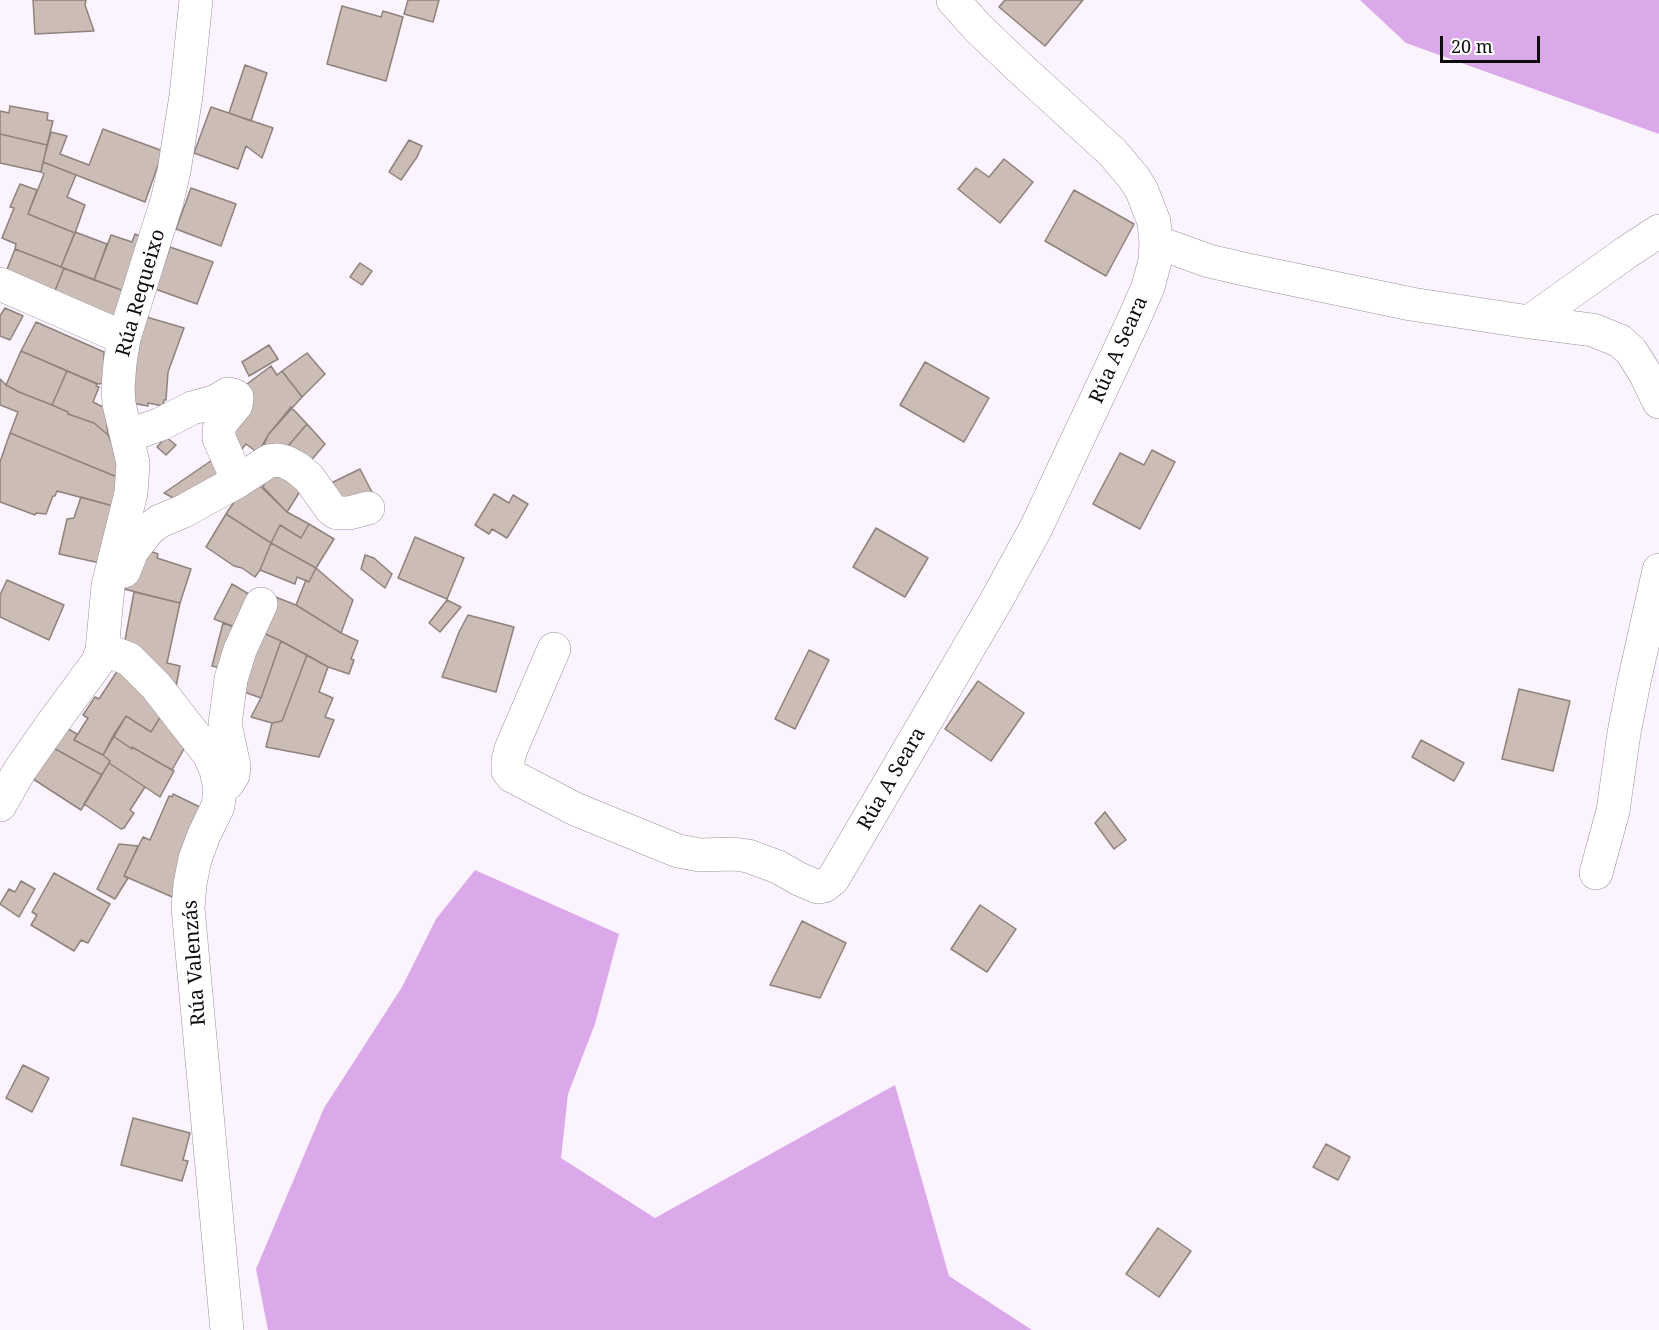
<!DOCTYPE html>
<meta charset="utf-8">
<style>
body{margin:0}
#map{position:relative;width:1659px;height:1330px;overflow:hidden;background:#fbf4fe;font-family:"Noto Serif",serif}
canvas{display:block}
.scale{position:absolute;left:1440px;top:36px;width:100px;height:27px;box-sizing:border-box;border:3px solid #0f0c10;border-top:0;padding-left:8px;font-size:18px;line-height:21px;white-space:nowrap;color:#0f0c10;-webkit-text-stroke:4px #fff;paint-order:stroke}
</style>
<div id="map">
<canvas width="1659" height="1330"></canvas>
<div class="scale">20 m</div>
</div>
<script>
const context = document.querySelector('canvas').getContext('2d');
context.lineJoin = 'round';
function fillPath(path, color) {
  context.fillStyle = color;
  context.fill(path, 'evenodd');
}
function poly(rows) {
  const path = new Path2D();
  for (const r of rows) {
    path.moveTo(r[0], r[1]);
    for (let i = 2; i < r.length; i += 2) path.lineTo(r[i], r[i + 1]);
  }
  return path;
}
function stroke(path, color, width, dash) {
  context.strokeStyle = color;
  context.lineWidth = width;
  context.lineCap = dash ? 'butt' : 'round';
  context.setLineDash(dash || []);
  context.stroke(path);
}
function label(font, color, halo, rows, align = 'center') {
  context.font = font + ' "Noto Serif",serif';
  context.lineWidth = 4.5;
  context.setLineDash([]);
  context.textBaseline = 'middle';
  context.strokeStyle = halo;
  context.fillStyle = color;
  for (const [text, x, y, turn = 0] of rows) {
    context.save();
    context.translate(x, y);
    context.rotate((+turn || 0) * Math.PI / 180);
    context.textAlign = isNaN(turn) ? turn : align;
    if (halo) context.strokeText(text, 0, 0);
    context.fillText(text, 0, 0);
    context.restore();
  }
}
fillPath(poly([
 [1360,0,1659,0,1659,134,1406,43],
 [475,870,619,934,595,1024,568,1094,561,1158,655,1218,895,1085,949,1276,1032,1330,268,1330,256,1269,324,1108,402,987,436,919]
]), '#dba9ea');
const building = poly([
 [33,0,86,0,85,5,94,31,35,34,33,0],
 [408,0,439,0,433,22,404,14,408,0],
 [1005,0,1083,0,1045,46,999,7,1005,0],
 [342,6,381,17,383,11,403,17,386,81,327,64,342,6],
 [245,65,267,73,251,121,229,113,245,65],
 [10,106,48,113,47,120,53,121,47,145,0,134,0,111,9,113,10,106],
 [211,107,273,128,262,158,246,146,238,169,194,153,211,107],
 [103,129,163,151,145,202,43,162,51,132,67,136,60,154,89,165,103,129],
 [0,134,47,145,41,172,0,163,0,134],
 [409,140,422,146,417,157,401,180,389,172,409,140],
 [1004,159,1033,182,1000,223,958,189,976,168,989,177,1004,159],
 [43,162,76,175,67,197,85,205,75,233,28,214,44,174,41,172,43,162],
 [20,184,37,190,28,214,75,233,61,267,15,249,16,244,2,238,14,208,10,207,20,184],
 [191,188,236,204,221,246,176,229,191,188],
 [1074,190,1134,224,1106,276,1045,241,1074,190],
 [75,232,107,244,94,280,61,267,75,232],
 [135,234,142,237,124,291,94,280,111,235,132,242,135,234],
 [170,247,213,262,197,304,155,289,170,247],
 [15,249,64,268,53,296,4,277,15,249],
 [360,263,372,271,362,285,350,277,360,263],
 [64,268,129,293,120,322,53,296,64,268],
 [5,308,23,316,10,340,0,336,0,316,5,308],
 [143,316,184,328,168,372,166,400,164,400,163,406,148,403,148,406,132,403,130,369,143,316],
 [36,322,104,352,104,383,98,384,21,351,36,322],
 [269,345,278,359,249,376,242,362,269,345],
 [21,351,67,371,52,405,19,392,6,385,21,351],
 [307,353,325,374,302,397,282,371,307,353],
 [925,362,989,398,964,442,900,405,925,362],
 [271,366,277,375,282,371,302,397,268,435,258,453,246,444,234,459,224,437,239,390,271,366],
 [67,371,97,384,96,386,99,387,93,402,101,406,105,406,108,435,94,423,68,414,68,412,52,405,67,371],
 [0,379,6,385,19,392,52,405,68,412,68,414,94,423,108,435,117,455,117,477,10,433,18,412,0,405,0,379],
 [291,407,307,424,275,461,262,450,268,435,291,407],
 [307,424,325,444,303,470,283,452,307,424],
 [10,433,117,477,113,506,57,491,55,496,53,496,46,514,36,513,35,515,0,502,0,462,10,433],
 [166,437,176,445,166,455,157,447,166,437],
 [1152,450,1175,462,1140,529,1093,504,1120,453,1144,465,1152,450],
 [218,456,225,475,183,503,164,493,218,456],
 [284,469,304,485,287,512,263,487,264,485,261,482,284,469],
 [360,469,374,496,340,504,325,486,360,469],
 [254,480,287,512,309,524,301,538,280,525,271,543,226,514,236,499,254,480],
 [494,494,509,503,513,495,528,504,507,538,492,529,489,534,475,525,494,494],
 [81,497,113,506,100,563,59,554,67,519,74,518,81,497],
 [226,514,271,543,260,570,255,577,242,568,234,566,206,547,226,514],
 [309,524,334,539,316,568,271,543,280,525,301,538,309,524],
 [876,528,928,558,905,597,853,567,876,528],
 [415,537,464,558,447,599,398,578,415,537],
 [271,543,316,568,309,582,297,577,295,584,260,570,271,543],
 [138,547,158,554,157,558,191,569,180,603,124,589,138,547],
 [365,555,374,558,392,574,385,588,361,569,365,555],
 [316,568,353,600,341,633,296,605,306,580,309,582,316,568],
 [7,580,64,605,49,640,0,617,0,595,7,580],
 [232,584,257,599,243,630,214,619,232,584],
 [134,592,180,603,167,663,180,666,176,687,123,651,134,592],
 [273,596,296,605,341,633,358,641,351,659,354,660,349,674,328,667,281,641,259,631,273,596],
 [447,600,461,607,440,632,429,623,447,600],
 [468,615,514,627,496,692,442,677,459,632,468,615],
 [223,623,237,628,225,669,212,666,223,623],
 [259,631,281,641,261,698,236,689,259,631],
 [281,641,307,655,282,721,272,723,251,717,261,698,281,641],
 [809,650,829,660,795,729,775,719,809,650],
 [307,655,328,667,319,692,333,698,325,717,334,720,319,757,266,747,272,723,282,721,307,655],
 [118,670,164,711,151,732,126,716,103,755,74,740,88,718,83,715,95,697,99,699,118,670],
 [978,681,1024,713,991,761,945,729,978,681],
 [1519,689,1570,701,1553,771,1502,759,1519,689],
 [164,711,189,740,172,770,132,747,132,749,113,736,126,716,151,732,164,711],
 [63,726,77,734,74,740,103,755,110,761,102,775,50,746,63,726],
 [113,736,132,749,132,747,174,771,160,797,109,763,110,761,103,755,113,736],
 [1421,740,1464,763,1454,781,1412,757,1421,740],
 [50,746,102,775,81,810,30,777,50,746],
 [109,763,145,787,130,810,134,813,124,828,121,829,84,804,109,763],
 [173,794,204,809,177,899,124,876,143,837,150,840,169,796,172,797,173,794],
 [1105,812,1126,840,1114,849,1095,823,1105,812],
 [119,844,138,846,124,876,128,878,115,899,97,889,119,844],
 [54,873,110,904,88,943,81,940,74,951,31,925,37,915,32,912,54,873],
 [21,881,35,889,19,917,0,904,9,889,15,892,21,881],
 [980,905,1016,929,987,972,951,949,980,905],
 [802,921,846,943,820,998,770,985,802,921],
 [23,1065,49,1078,32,1112,6,1098,23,1065],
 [133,1118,190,1133,183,1160,188,1161,182,1181,121,1165,133,1118],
 [1326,1144,1350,1157,1338,1180,1313,1167,1326,1144],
 [1158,1228,1191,1251,1159,1297,1126,1274,1158,1228]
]);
fillPath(building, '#cbbdb6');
stroke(building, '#8f817b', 1.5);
const minor = poly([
 [1156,242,1209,261,1248,270,1411,304,1529,322,1627,252,1659,231],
 [0,284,124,338],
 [1529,322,1593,330,1620,341,1631,351,1645,373,1659,402],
 [127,436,161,424,192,408,214,402,228,394,233,395,237,397,236,405,221,423,219,430,219,438,238,481],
 [124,571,132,551,149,529,160,521,184,511,238,481,269,461,278,460,286,462,297,468,309,478,331,509,337,513,349,513,368,508],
 [554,649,511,749,508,760,508,771,512,776,575,809,678,851,700,855,733,854,748,856,778,867,799,879,818,887,824,886,833,879,995,603,1036,528,1134,319,1148,287,1155,261,1156,242,1154,222,1142,191,1134,178,1112,152,1019,67,978,28,953,0],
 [102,651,116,654,129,659,156,686,209,754,216,770,220,789,218,806,204,835,195,859,190,884,188,908,227,1330],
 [228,783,233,775,234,766,225,724,231,679,240,650,261,604],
 [0,805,20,770,55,720,97,663,102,651,108,586,131,493,133,463,119,404,118,388,120,363,124,338,167,201,174,171,186,96,196,0],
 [1596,873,1613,811,1624,733,1634,682,1659,570]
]);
stroke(minor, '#98909b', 34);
stroke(minor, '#fff', 33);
label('20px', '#0f0c10', '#fff', [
 ["Rúa Requeixo",141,293,-74],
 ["Rúa A Seara",1119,350,-66],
 ["Rúa A Seara",892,779,-60],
 ["Rúa Valenzás",195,963,-94]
]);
</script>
